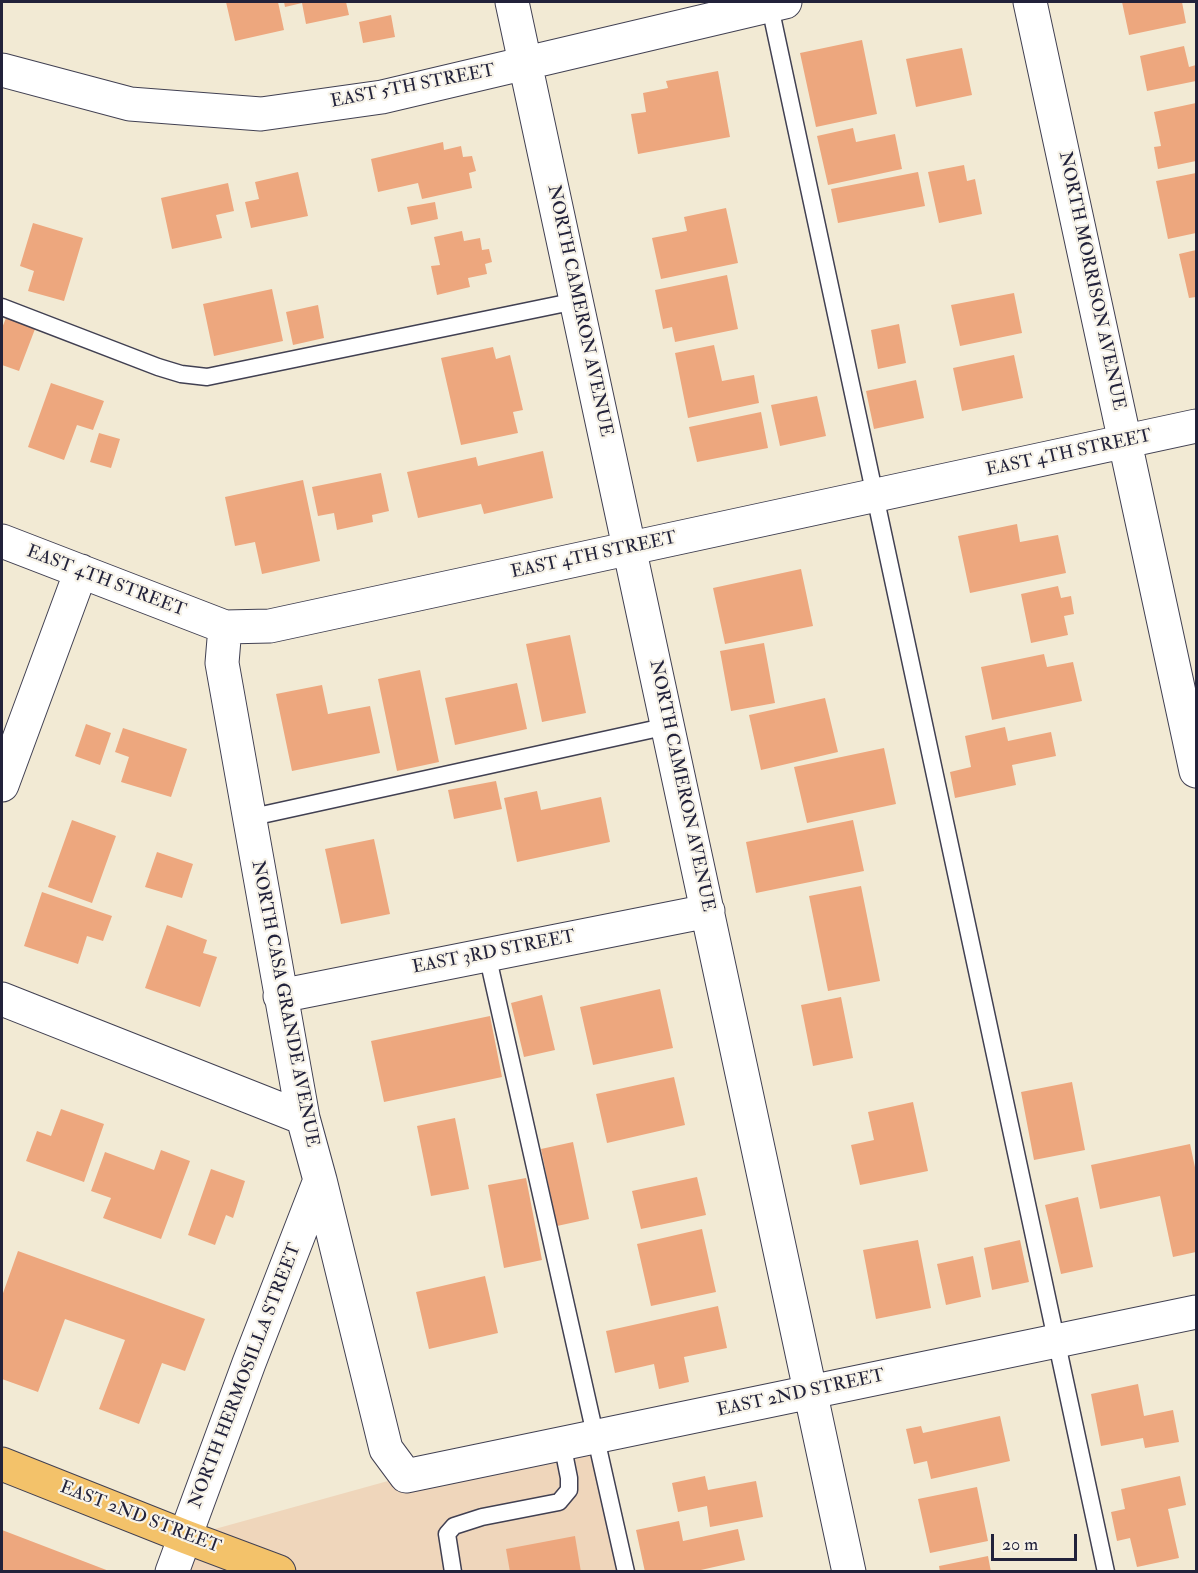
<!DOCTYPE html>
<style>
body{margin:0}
#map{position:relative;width:1198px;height:1573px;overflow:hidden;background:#f2ead4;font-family:"IM FELL Double Pica",serif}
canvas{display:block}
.frame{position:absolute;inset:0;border:3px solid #22223b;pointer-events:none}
.scale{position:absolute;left:991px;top:1534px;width:86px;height:27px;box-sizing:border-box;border:3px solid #22223b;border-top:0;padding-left:8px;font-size:18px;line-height:21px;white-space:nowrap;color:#22223b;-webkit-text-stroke:4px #f7f3e8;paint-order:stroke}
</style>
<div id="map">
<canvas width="1198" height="1573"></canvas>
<div class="frame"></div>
<div class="scale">20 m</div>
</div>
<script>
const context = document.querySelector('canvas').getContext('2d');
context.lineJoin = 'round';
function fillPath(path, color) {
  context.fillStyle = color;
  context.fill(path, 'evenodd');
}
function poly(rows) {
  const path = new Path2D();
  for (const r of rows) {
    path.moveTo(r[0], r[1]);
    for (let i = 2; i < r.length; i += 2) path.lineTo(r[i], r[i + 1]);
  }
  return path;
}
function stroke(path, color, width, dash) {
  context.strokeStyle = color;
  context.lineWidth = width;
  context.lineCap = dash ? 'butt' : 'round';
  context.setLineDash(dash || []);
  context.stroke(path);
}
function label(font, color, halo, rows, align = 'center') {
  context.font = font + ' "IM FELL Double Pica",serif';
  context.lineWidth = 4.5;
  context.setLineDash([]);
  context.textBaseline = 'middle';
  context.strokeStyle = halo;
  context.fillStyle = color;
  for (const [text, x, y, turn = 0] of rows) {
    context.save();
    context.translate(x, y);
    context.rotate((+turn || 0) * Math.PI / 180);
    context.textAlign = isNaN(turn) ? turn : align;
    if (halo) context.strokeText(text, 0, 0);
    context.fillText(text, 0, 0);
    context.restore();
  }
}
fillPath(poly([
 [597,1436,626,1572,172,1572,186,1537,406,1476]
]), '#efd6bb');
fillPath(poly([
 [226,2,278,2,284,30,235,41],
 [284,2,346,2,349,15,306,24,302,3,285,7],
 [1122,2,1182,2,1186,23,1129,35],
 [391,15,395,37,363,43,359,22],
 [862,40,877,114,816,127,800,53],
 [1184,46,1189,67,1196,65,1196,81,1147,91,1140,56],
 [962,48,972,95,916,107,906,59],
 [718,71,730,137,638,154,631,114,646,112,643,93,668,88,666,81],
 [1196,103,1196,161,1158,169,1154,147,1161,146,1154,112],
 [853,128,856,142,895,134,902,169,828,185,817,136],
 [443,142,444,150,461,146,463,157,472,156,476,171,469,173,472,188,422,199,418,183,378,192,371,159],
 [964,165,967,181,975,179,982,214,939,223,928,172],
 [298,172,308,216,251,228,245,202,259,199,255,182],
 [918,172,925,206,838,223,831,189],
 [1196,173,1196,233,1168,239,1156,181],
 [228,183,234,211,216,215,222,238,172,249,161,198],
 [435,202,438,219,411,225,407,207],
 [726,208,738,263,661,279,652,238,687,231,684,217],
 [33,223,83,238,64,301,28,291,34,271,20,266],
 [462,231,464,241,480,238,482,250,489,249,492,262,485,264,487,274,468,278,470,287,437,295,431,266,440,265,434,237],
 [1196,250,1196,297,1189,298,1179,254],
 [727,275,738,329,675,342,672,327,663,329,655,290],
 [272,289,283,341,214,356,203,304],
 [1014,293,1022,333,960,346,951,305],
 [318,305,324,338,293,345,286,312],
 [6,318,35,329,19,371,2,365,2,328],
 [899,324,906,363,878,369,871,330],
 [714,345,722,381,754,375,759,403,688,418,675,353],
 [493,347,496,359,510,355,523,410,513,412,518,433,461,445,441,358],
 [1014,355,1023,398,962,411,953,368],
 [916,380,924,418,874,429,866,391],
 [51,383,104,401,93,430,77,425,64,460,28,447],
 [817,396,826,436,780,446,771,405],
 [761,412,768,448,697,462,689,427],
 [99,433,120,439,111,468,90,462],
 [543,451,553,498,484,514,481,504,418,518,407,472,476,457,478,466],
 [381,473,389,511,372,515,373,522,337,530,334,513,318,516,312,487],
 [303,480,320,561,262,574,255,542,235,546,225,497],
 [1017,524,1020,542,1058,535,1066,573,970,593,958,536],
 [801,569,813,626,725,644,713,588],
 [1058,586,1061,598,1071,596,1074,614,1064,616,1068,635,1031,643,1021,594],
 [570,635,586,713,542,722,526,644],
 [764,643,775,703,731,711,720,651],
 [1044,654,1047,667,1073,662,1082,701,992,720,981,667],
 [420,670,439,762,397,771,378,679],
 [517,683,527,729,455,745,445,698],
 [322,685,328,714,370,706,380,753,292,771,276,694],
 [825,698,838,752,761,770,749,715],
 [86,724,111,733,100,765,75,756],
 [1005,727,1008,741,1051,732,1056,756,1012,765,1016,785,955,798,950,772,971,767,965,736],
 [123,728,187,749,171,797,121,782,129,757,115,752],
 [884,748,896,804,807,823,794,767],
 [496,781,502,809,454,819,448,790],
 [537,791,541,810,601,797,610,842,517,862,504,798],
 [72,820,116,836,92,903,48,887],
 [853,820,864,871,756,893,746,842],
 [374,839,390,914,341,924,325,849],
 [157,852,193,864,182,898,145,887],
 [861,886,880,981,828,991,809,896],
 [42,892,112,916,103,941,87,936,78,964,24,946],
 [167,925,207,940,203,953,217,957,200,1007,145,988],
 [660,989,673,1048,593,1065,580,1007],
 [542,995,555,1050,524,1057,511,1003],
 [841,997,853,1058,813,1066,801,1005],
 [490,1016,502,1077,384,1102,371,1041],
 [674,1077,685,1125,607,1143,596,1094],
 [1072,1082,1085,1150,1034,1160,1021,1092],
 [913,1102,928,1171,860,1185,851,1145,874,1140,868,1112],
 [61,1109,104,1124,84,1182,26,1161,37,1131,51,1136],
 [455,1118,469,1189,431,1196,417,1126],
 [573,1142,589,1219,557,1226,541,1149],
 [1190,1144,1196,1172,1196,1252,1173,1257,1160,1196,1100,1209,1091,1165],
 [161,1150,190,1161,161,1239,103,1218,111,1198,91,1191,105,1152,154,1170],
 [211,1169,245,1181,233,1218,226,1215,215,1245,188,1235],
 [697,1177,706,1215,641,1229,632,1191],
 [526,1178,542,1260,504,1268,488,1185],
 [1078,1197,1093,1267,1061,1274,1045,1205],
 [702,1229,716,1292,651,1306,637,1244],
 [918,1240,931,1308,876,1319,863,1250],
 [1020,1240,1029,1282,992,1290,984,1248],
 [18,1251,205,1319,185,1371,162,1363,139,1424,99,1409,125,1340,65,1319,38,1392,2,1379,2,1296],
 [973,1256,981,1297,946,1305,937,1264],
 [485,1276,498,1333,429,1349,416,1292],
 [718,1306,727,1348,684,1357,689,1382,659,1389,654,1364,615,1373,606,1331],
 [1138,1384,1144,1416,1173,1410,1179,1442,1145,1448,1143,1438,1101,1446,1091,1394],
 [1000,1416,1010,1461,931,1479,927,1461,914,1464,906,1429,921,1426,923,1433],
 [705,1476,708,1490,756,1481,763,1517,710,1527,707,1506,678,1512,672,1483],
 [1180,1476,1186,1505,1168,1509,1179,1558,1137,1567,1130,1538,1117,1541,1111,1512,1125,1509,1121,1489],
 [977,1487,988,1541,930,1553,918,1499],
 [679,1521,683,1541,738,1529,745,1560,692,1572,645,1572,636,1530],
 [2,1530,109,1571,109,1572,2,1572],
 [575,1536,581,1572,510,1572,506,1549],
 [988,1556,991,1572,940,1572,939,1566]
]), '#eda77e');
const service = poly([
 [769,2,1106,1572],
 [2,307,158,367,181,374,207,377,576,301],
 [248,818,668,726],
 [487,954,626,1572],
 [453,1572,447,1534,454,1526,482,1517,559,1502,569,1490,569,1478,562,1443]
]);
const minor = poly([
 [512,2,849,1572],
 [1030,2,1196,771],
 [2,70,130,104,261,114,382,97,785,2],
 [2,541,225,627,270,626,1196,426],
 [225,627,222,663,303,1118,320,1180,386,1449,406,1476,1196,1312],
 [2,785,81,571],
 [280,996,708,911],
 [2,999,303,1118],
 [172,1572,249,1363,320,1180]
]);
const primary = poly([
 [2,1464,186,1537,279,1572]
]);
stroke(service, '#414052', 19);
stroke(minor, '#414052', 35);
stroke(primary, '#414052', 35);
stroke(service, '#fff', 16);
stroke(minor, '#fff', 33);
stroke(primary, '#f3c26a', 33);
label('18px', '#22223b', '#f7f3e8', [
 ["EAST 5TH STREET",413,87,-11],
 ["NORTH MORRISON AVENUE",1091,281,78],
 ["NORTH CAMERON AVENUE",579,311,78],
 ["EAST 4TH STREET",1069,454,-12],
 ["EAST 4TH STREET",594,556,-12],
 ["EAST 4TH STREET",106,582,21],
 ["NORTH CAMERON AVENUE",681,786,78],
 ["EAST 3RD STREET",494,953,-11],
 ["NORTH CASA GRANDE AVENUE",284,1004,79],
 ["NORTH HERMOSILLA STREET",246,1376,-69],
 ["EAST 2ND STREET",801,1394,-12],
 ["EAST 2ND STREET",140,1518,21]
]);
</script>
